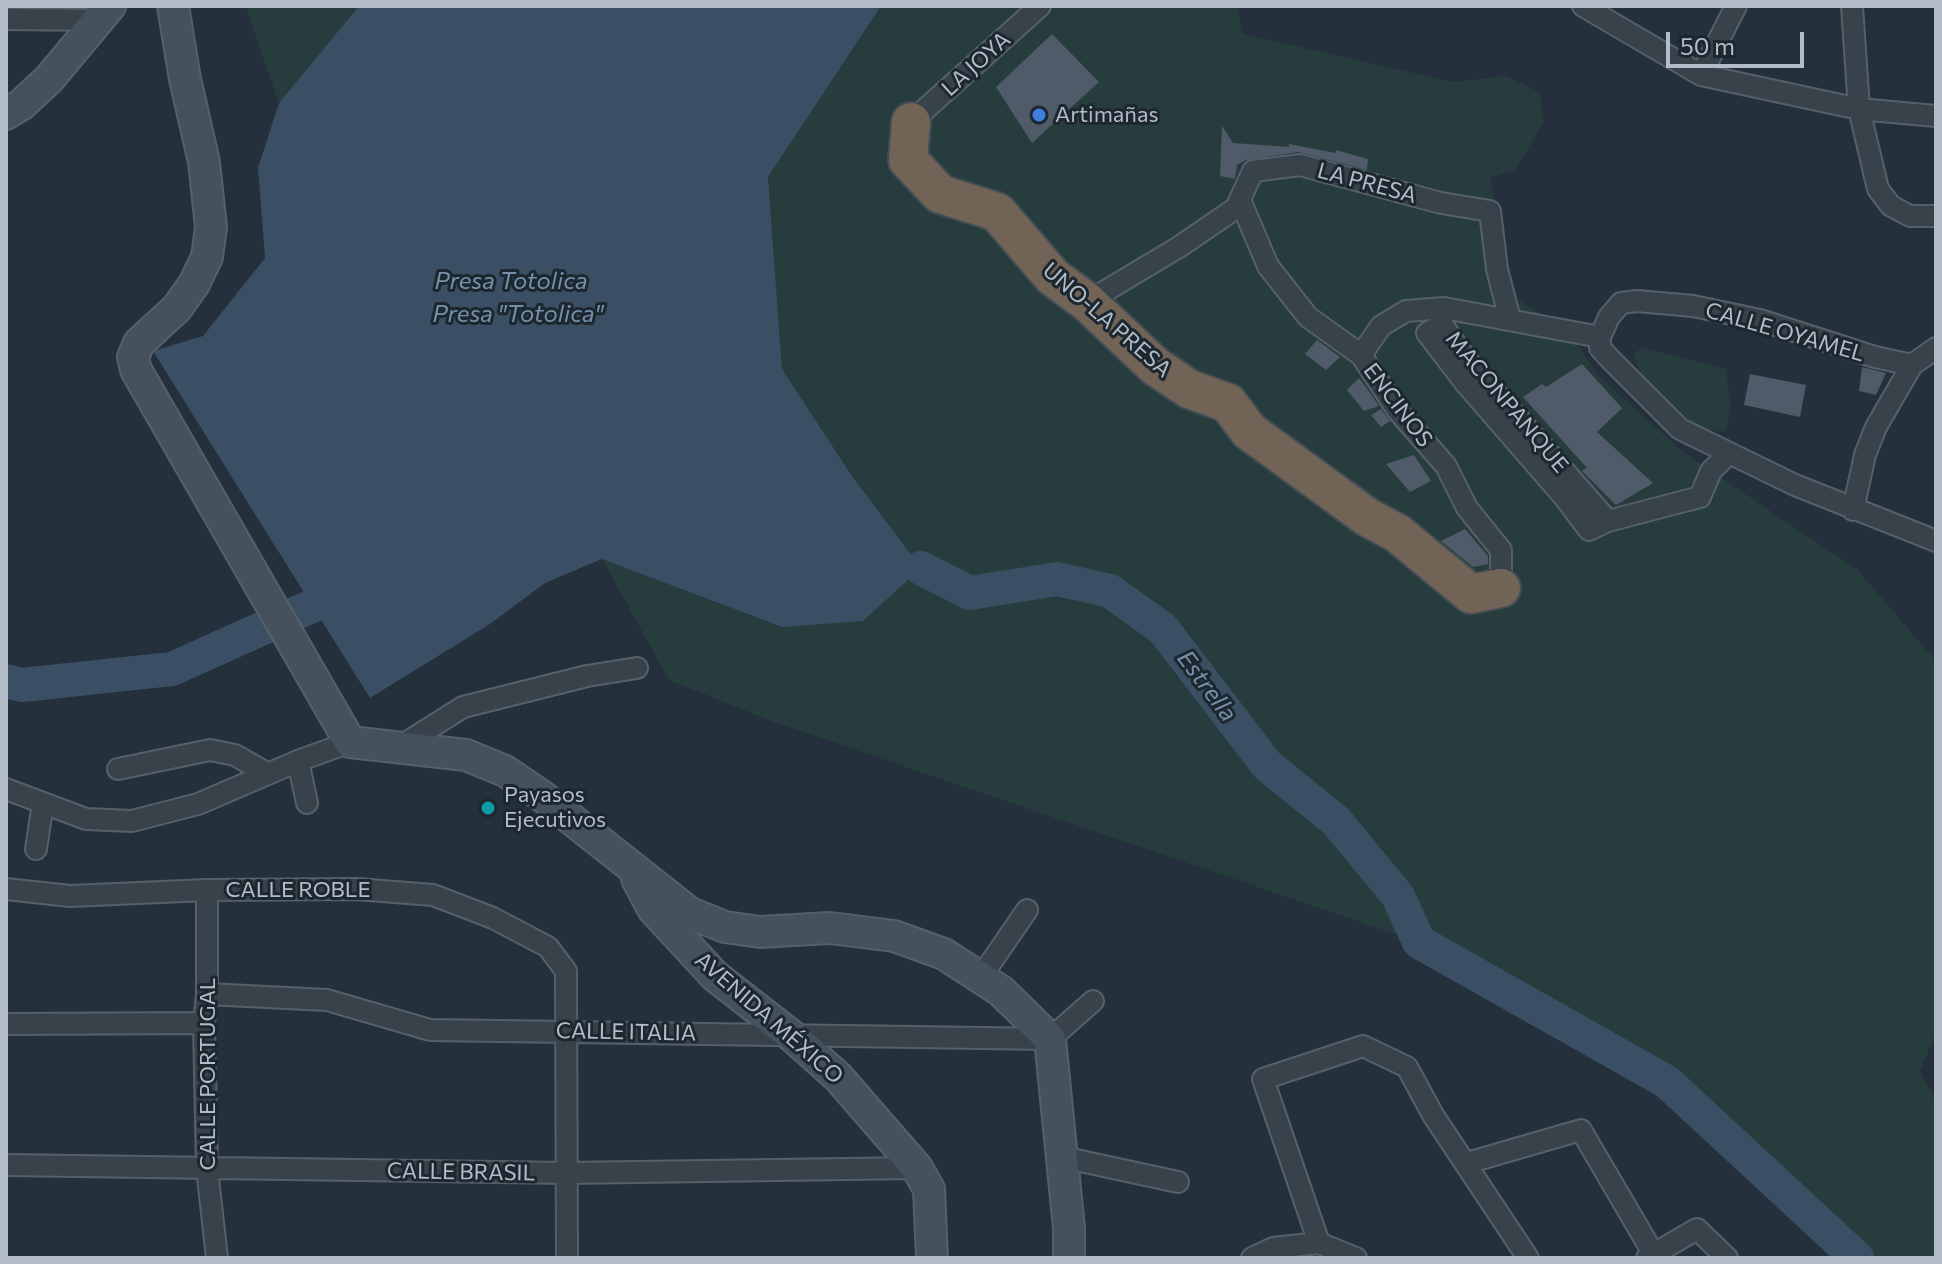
<!DOCTYPE html>
<meta charset="utf-8">
<style>
body{margin:0}
#map{position:relative;width:1942px;height:1264px;overflow:hidden;background:#24303b;font-family:Commissioner,sans-serif}
canvas{display:block}
.frame{position:absolute;inset:0;border:8px solid #b3bdc7;pointer-events:none}
.scale{position:absolute;left:1666px;top:32px;width:138px;height:36px;box-sizing:border-box;border:4px solid #b3bdc7;border-top:0;padding-left:10px;font-size:24px;line-height:28px;white-space:nowrap;color:#b3bdc7;-webkit-text-stroke:6px #1d2730;paint-order:stroke}
</style>
<div id="map">
<canvas width="1942" height="1264"></canvas>
<div class="frame"></div>
<div class="scale">50 m</div>
</div>
<script>
const context = document.querySelector('canvas').getContext('2d');
context.lineJoin = 'round';
function fillPath(path, color) {
  context.fillStyle = color;
  context.fill(path, 'evenodd');
}
function poly(rows) {
  const path = new Path2D();
  for (const r of rows) {
    path.moveTo(r[0], r[1]);
    for (let i = 2; i < r.length; i += 2) path.lineTo(r[i], r[i + 1]);
  }
  return path;
}
function stroke(path, color, width, dash) {
  context.strokeStyle = color;
  context.lineWidth = width;
  context.lineCap = dash ? 'butt' : 'round';
  context.setLineDash(dash || []);
  context.stroke(path);
}
function label(font, color, halo, rows, align = 'center') {
  context.font = font + ' Commissioner,sans-serif';
  context.lineWidth = 6;
  context.setLineDash([]);
  context.textBaseline = 'middle';
  context.strokeStyle = halo;
  context.fillStyle = color;
  for (const [text, x, y, turn = 0] of rows) {
    context.save();
    context.translate(x, y);
    context.rotate((+turn || 0) * Math.PI / 180);
    context.textAlign = isNaN(turn) ? turn : align;
    if (halo) context.strokeText(text, 0, 0);
    context.fillText(text, 0, 0);
    context.restore();
  }
}
fillPath(poly([
 [248,6,359,6,279,103,247,11],
 [881,6,1237,6,1243,34,1453,82,1506,76,1540,92,1544,123,1514,171,1490,178,1511,294,1570,334,1599,376,1684,453,1857,569,1936,661,1936,1032,1920,1071,1936,1101,1936,1258,1857,1258,1667,1082,1419,942,774,722,669,680,602,559,782,627,920,568,852,476,782,369,768,177],
 [1642,348,1726,369,1731,406,1726,432,1700,429,1654,391,1637,366,1634,353]
]), '#273d3d');
fillPath(poly([
 [359,6,881,6,768,177,782,369,852,476,921,568,863,621,782,627,602,559,545,583,490,624,370,698,153,351,203,336,265,258,258,168,279,103]
]), '#3a4f63');
stroke(poly([
 [921,568,970,593,1057,579,1110,591,1163,629,1267,765,1336,821,1398,896,1419,942,1667,1082,1857,1258],
 [6,681,22,685,172,669,312,606]
]), '#3a4f63', 34);
fillPath(poly([
 [1052,34,1099,82,1032,143,996,87],
 [1222,126,1233,143,1289,147,1289,144,1335,153,1336,150,1368,159,1367,170,1298,152,1246,160,1237,165,1235,179,1220,176],
 [1317,340,1340,357,1326,370,1305,354],
 [1582,364,1622,408,1597,432,1653,483,1616,505,1582,471,1587,468,1523,397,1542,384,1546,387],
 [1862,367,1886,373,1876,395,1859,391],
 [1750,374,1806,385,1800,417,1744,405],
 [1359,378,1373,397,1379,406,1364,411,1347,390],
 [1381,409,1390,421,1381,427,1371,415],
 [1414,455,1431,481,1410,492,1386,464],
 [1465,529,1488,556,1488,564,1473,567,1441,541]
]), '#4f5b68');
const street = poly([
 [1583,6,1701,75,1859,109,1936,116],
 [1852,6,1859,109,1878,189,1891,206,1910,216,1936,216],
 [6,19,98,20],
 [1701,75,1736,6],
 [911,122,1040,6],
 [1240,200,1268,266,1308,317,1361,355,1398,411,1446,466,1467,508,1501,550,1501,588],
 [1087,302,1179,247,1236,208,1253,171,1300,165,1441,203,1490,211,1497,269,1510,320],
 [1600,337,1600,348,1610,359,1680,429,1795,485,1936,541],
 [1600,337,1609,317,1621,303,1637,301,1693,306,1760,320,1875,357,1912,365,1936,348],
 [1361,355,1381,326,1406,311,1444,308,1600,337],
 [1853,510,1865,455,1876,427,1912,365],
 [1608,521,1465,358,1442,324,1427,333,1466,384,1565,498,1589,530,1608,521,1700,497,1711,471,1729,453],
 [401,746,463,707,587,676,637,668],
 [298,761,307,803],
 [118,769,210,750,235,755,268,774],
 [6,789,86,819,132,821,198,804,298,761,350,742],
 [36,849,43,803],
 [6,889,70,896,207,890,357,889,433,895,493,918,548,947,566,971,567,1258],
 [207,890,207,994,204,1023,207,1169,217,1258],
 [981,977,1027,910],
 [207,994,327,1000,430,1030,1050,1039,1093,1001],
 [6,1024,204,1023],
 [1062,1157,1178,1182],
 [1467,1163,1581,1130,1653,1253],
 [6,1165,566,1173,917,1168],
 [1319,1243,1263,1079,1363,1046,1407,1067,1433,1115,1528,1258],
 [1252,1258,1273,1248,1319,1243,1356,1258],
 [1647,1258,1697,1229,1727,1258]
]);
const secondary = poly([
 [173,6,185,79,204,162,211,227,207,257,194,284,177,308,139,343,133,357,136,370,350,742,466,755,505,771,542,796,690,913,725,927,760,932,830,928,894,936,944,954,1001,991,1050,1039,1069,1228,1069,1258],
 [6,114,21,105,49,79,110,6],
 [637,879,653,909,715,976,792,1036,838,1077,917,1168,929,1189,932,1258]
]);
const highway = poly([
 [911,122,908,160,940,194,997,212,1053,277,1087,302,1155,366,1189,389,1228,403,1249,431,1367,517,1397,533,1471,594,1501,588]
]);
stroke(street, '#566069', 24);
stroke(secondary, '#566069', 34);
stroke(highway, '#434d56', 42);
stroke(street, '#38424b', 20);
stroke(secondary, '#46515e', 30);
stroke(highway, '#716355', 38);
for (const [x, y, r, color] of [
 [1039,115,8,"#3f7fe0"],
 [488,808,8,"#0f9aa8"]
]) {
  const dot = new Path2D();
  dot.arc(x, y, r, 0, 2 * Math.PI);
  context.fillStyle = color;
  context.fill(dot);
  stroke(dot, '#1d2730', 3);
}
label('22px', '#b3bdc7', '#1d2730', [
 ["LA JOYA",976,64,-42],
 ["LA PRESA",1367,183,15],
 ["UNO-LA PRESA",1107,320,41],
 ["CALLE OYAMEL",1785,332,16],
 ["MACONPANQUE",1507,402,50],
 ["ENCINOS",1398,405,53],
 ["CALLE ROBLE",298,890],
 ["AVENIDA MÉXICO",769,1018,41],
 ["CALLE ITALIA",626,1032,1],
 ["CALLE PORTUGAL",208,1074,-90],
 ["CALLE BRASIL",461,1172,1]
]);
label('22px', '#b3bdc7', '#1d2730', [
 ["Artimañas",1055,115],
 ["Payasos",504,795],
 ["Ejecutivos",504,820]
], 'left');
label('italic 24px', '#7590a9', '#1d2730', [
 ["Presa Totolica",511,281],
 ["Presa \"Totolica\"",518,314],
 ["Estrella",1207,686,53]
]);
</script>
